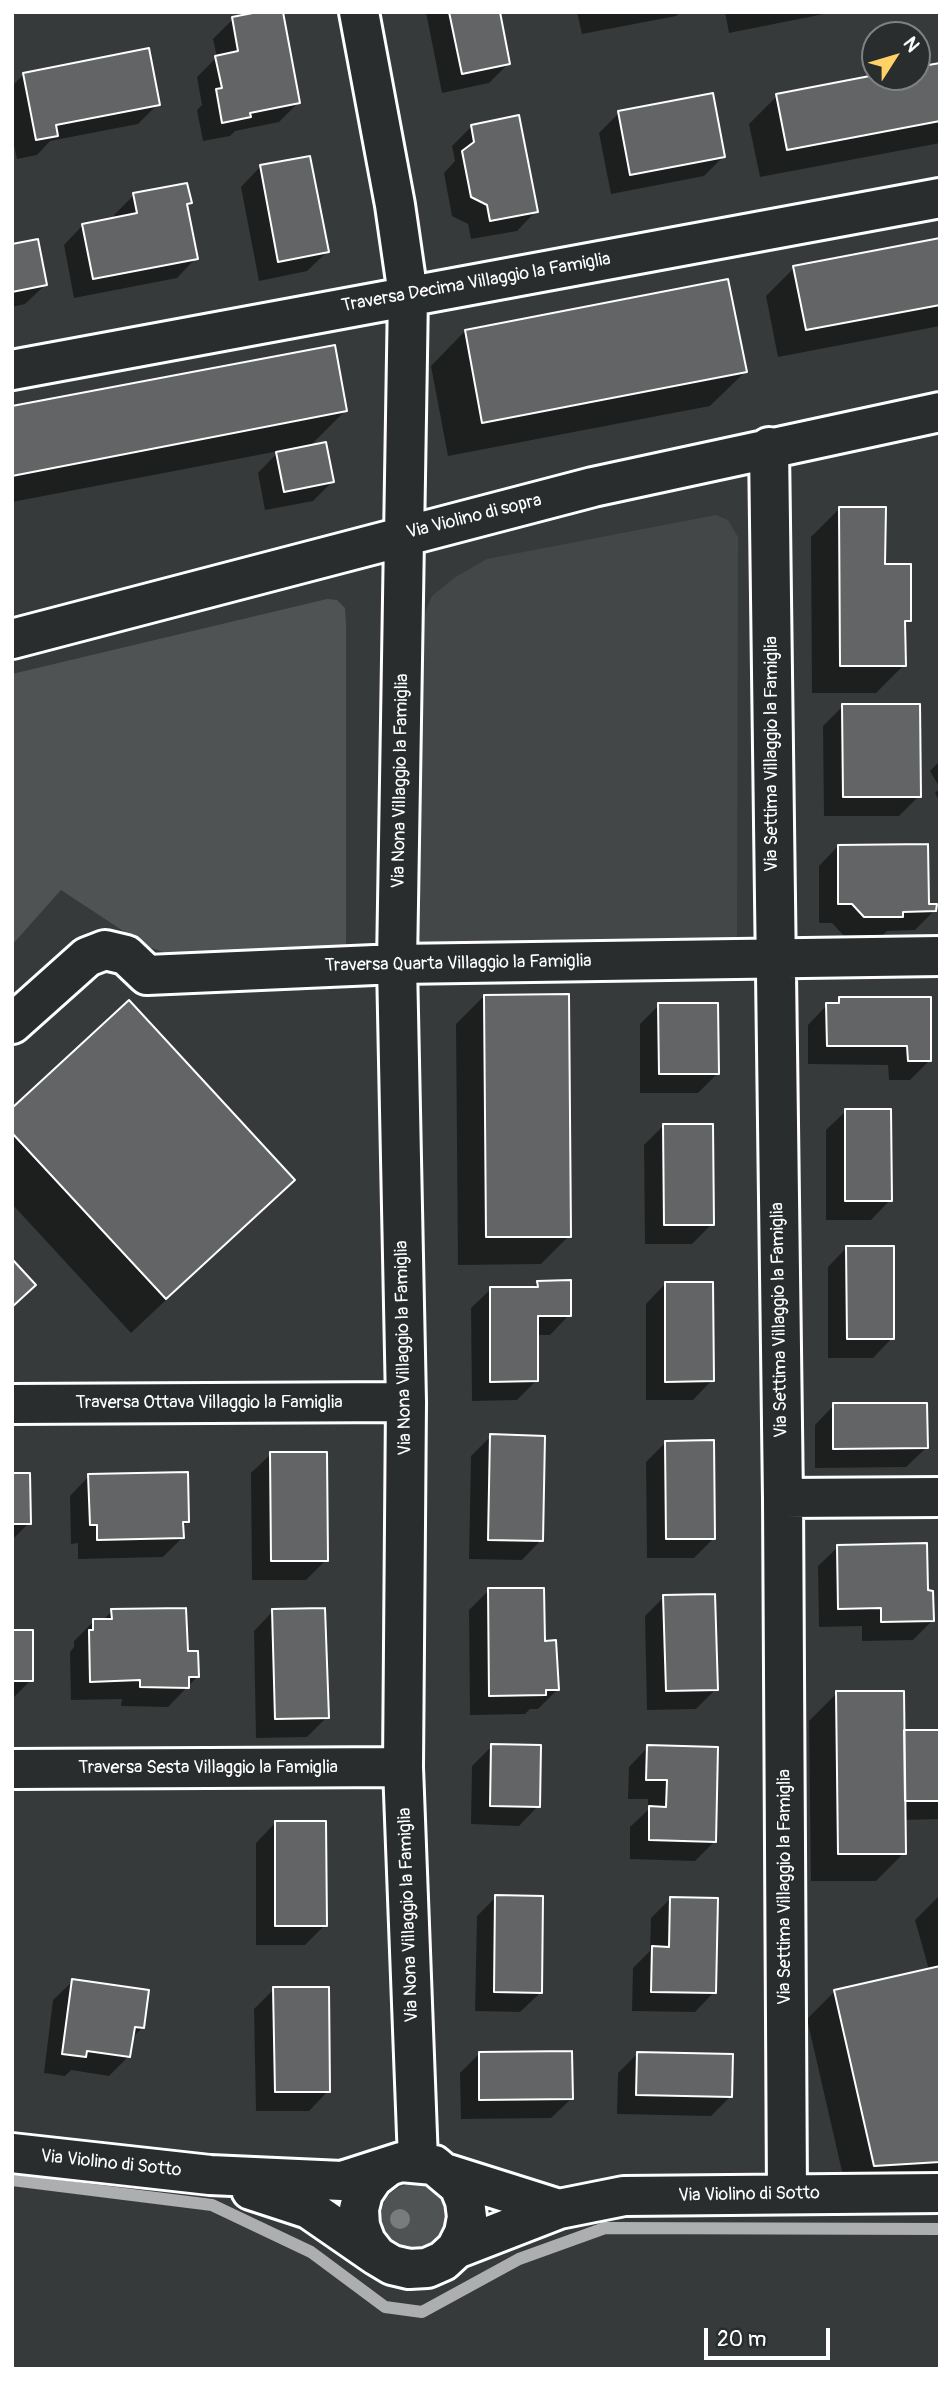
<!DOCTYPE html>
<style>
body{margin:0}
#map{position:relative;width:952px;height:2381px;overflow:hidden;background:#373a3b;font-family:Pangolin,sans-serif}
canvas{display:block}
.frame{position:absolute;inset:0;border:14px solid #fff;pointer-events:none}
.north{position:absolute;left:861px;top:21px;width:70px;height:70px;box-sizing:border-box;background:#2a2d2e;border:2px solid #7f8182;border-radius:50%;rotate:53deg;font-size:19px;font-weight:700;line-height:28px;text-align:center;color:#fff}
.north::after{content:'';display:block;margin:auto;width:24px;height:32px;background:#ffd166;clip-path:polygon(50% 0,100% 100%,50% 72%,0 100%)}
.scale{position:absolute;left:704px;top:2328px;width:126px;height:32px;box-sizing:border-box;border:4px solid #fff;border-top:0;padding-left:9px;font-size:21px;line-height:24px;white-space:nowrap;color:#fff;-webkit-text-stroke:5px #2a2d2e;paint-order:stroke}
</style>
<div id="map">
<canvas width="952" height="2381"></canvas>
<div class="frame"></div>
<div class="north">N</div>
<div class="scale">20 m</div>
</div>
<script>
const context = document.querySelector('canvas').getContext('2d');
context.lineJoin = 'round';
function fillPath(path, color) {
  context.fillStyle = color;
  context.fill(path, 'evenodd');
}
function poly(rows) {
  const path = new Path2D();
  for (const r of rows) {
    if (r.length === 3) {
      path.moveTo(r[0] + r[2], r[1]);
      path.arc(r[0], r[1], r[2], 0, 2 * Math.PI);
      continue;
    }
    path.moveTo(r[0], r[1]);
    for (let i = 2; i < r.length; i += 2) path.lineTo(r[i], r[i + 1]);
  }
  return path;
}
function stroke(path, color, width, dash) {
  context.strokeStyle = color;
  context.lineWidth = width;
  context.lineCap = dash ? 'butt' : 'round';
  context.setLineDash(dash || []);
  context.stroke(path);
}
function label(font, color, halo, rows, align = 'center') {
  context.font = font + ' Pangolin,sans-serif';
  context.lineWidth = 5;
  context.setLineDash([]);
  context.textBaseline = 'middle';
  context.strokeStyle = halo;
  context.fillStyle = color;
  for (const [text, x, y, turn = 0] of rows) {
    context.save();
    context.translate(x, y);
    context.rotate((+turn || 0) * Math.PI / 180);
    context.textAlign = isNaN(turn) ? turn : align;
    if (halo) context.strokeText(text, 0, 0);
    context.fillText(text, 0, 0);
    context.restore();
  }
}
fillPath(poly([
 [716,515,728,520,738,537,737,950,419,948,421,622,432,596,454,578,487,559]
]), '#444748');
fillPath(poly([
 [327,599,337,600,345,608,346,624,346,959,183,959,146,946,61,890,12,945,12,674],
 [413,2216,32]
]), '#505354');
fillPath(poly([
 [426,12,498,12,508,64,489,83,442,93],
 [577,12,680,12,676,16,582,34],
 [725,12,834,12,729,33],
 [233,19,298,103,279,122,235,131,230,136,203,141,197,110,202,105,197,77,217,57,213,39],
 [940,64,940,143,760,177,749,124,777,96,917,77,917,69],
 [24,74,158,104,138,124,50,141,37,155,17,159,12,136,12,86],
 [619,113,723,157,704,176,611,194,599,133],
 [472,126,536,211,517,231,471,239,468,224,452,216,444,173,455,161,452,146],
 [260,167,327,252,307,271,259,281,241,187],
 [134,195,190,202,186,206,196,258,177,278,74,298,64,245,83,225,115,219,114,215],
 [940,240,940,326,778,357,766,296,794,268],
 [12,245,45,285,25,304,12,307],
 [465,331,745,372,710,406,448,456,431,366],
 [12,408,345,411,309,447,332,482,313,501,265,510,258,473,279,451,12,502],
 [839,509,884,565,909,620,903,626,904,665,876,693,812,693,811,537],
 [843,706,919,796,899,816,824,816,823,726],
 [940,761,940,788,930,771],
 [940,788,940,802,935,793],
 [838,846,927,905,934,911,915,930,887,931,882,936,844,936,832,923,819,923,819,866],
 [484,996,569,1236,541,1264,458,1265,456,1024],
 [840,999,929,1061,910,1080,889,1080,888,1065,808,1064,808,1025,827,1005,834,1005],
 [659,1005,717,1074,698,1093,640,1093,640,1024],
 [12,1111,293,1180,131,1333,12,1204],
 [846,1111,890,1200,871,1220,826,1220,826,1130],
 [664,1125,712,1224,692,1244,645,1244,644,1145],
 [847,1247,892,1338,873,1358,828,1358,828,1267],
 [538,1282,569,1315,550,1335,536,1335,536,1381,517,1400,472,1401,471,1308,491,1289,532,1289],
 [665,1284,712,1380,693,1400,646,1400,646,1304],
 [834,1405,926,1448,906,1467,815,1468,815,1425],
 [491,1436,541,1540,522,1560,469,1559,471,1456],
 [666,1442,714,1538,694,1558,647,1558,646,1462],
 [271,1454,326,1560,306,1580,252,1580,251,1473],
 [12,1475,29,1523,12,1540],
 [89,1476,187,1522,182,1527,182,1538,163,1557,78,1559,78,1543,71,1544,70,1496],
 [838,1547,926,1592,932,1621,913,1640,862,1641,862,1626,819,1627,818,1566],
 [489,1590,543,1643,558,1689,538,1709,530,1709,525,1714,470,1715,469,1610],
 [664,1597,716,1689,696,1709,647,1710,645,1616],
 [112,1611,186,1653,197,1677,168,1707,121,1706,122,1699,71,1700,70,1652,74,1647,74,1641,94,1621,102,1621],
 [273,1611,327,1717,307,1737,256,1738,254,1631],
 [12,1632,31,1680,12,1699],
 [837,1693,903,1732,940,1732,940,1819,904,1820,904,1853,876,1881,811,1881,809,1721],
 [492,1746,538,1806,519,1826,471,1824,472,1766],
 [648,1747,714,1842,695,1861,630,1859,630,1827,648,1810,648,1799,628,1799,629,1767],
 [275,1823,325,1925,305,1945,256,1945,256,1843],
 [940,1895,940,2188,847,2193,807,2019,835,1991,929,1970,915,1920],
 [496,1897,540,1993,520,2012,475,2011,477,1916],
 [670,1899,714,1992,695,2012,632,2011,633,1968,650,1951,651,1918],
 [73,1981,143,2027,131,2039,129,2056,109,2076,71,2070,65,2076,44,2073,53,2000],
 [274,1989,328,2091,309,2111,256,2111,254,2009],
 [480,2053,571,2099,551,2118,461,2119,460,2073],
 [638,2053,731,2096,711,2116,617,2114,618,2073]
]), '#0007');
stroke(poly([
 [12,2180,212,2205,311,2252,385,2307,422,2312,519,2259,605,2228,940,2229]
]), '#adaeaf', 12);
const building = poly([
 [258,12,283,12,300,103,250,113,251,117,222,123,216,89,222,88,215,56,238,51,232,17,258,12],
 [449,12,500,12,510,64,462,74,449,12],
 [149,48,160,105,56,125,58,136,36,140,23,73,149,48],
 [940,63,940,121,787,150,776,94,875,75,917,77,917,67,940,63],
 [713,93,725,157,630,175,618,111,713,93],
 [519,115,538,212,490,221,487,205,471,197,462,151,474,142,471,125,519,115],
 [310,156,329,252,278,262,260,165,310,156],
 [187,183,192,203,187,204,198,259,93,279,82,224,137,213,133,193,187,183],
 [940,238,940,305,806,330,793,266,940,238],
 [38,239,47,285,12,292,12,244,38,239],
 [728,279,747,372,482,423,465,330,728,279],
 [335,345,347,411,12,476,12,406,335,345],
 [326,442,334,482,284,492,276,452,326,442],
 [839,507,886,507,885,564,911,564,911,621,905,621,906,666,840,666,839,507],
 [842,704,920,704,921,797,843,797,842,704],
 [928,844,929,904,937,904,936,911,903,912,903,917,864,917,852,904,838,904,838,845,928,844],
 [569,994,571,1237,486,1237,484,995,569,994],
 [839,997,931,997,931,1061,908,1061,907,1046,827,1046,826,1003,839,1003,839,997],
 [129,1000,295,1180,166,1299,12,1133,12,1108,129,1000],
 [658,1003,718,1003,719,1074,659,1074,658,1003],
 [845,1109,891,1109,892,1201,845,1201,845,1109],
 [663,1124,713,1124,714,1225,664,1225,663,1124],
 [846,1246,894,1246,894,1339,847,1339,846,1246],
 [12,1259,36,1285,12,1307,12,1259],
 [571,1280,571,1316,538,1316,538,1381,490,1382,490,1287,538,1287,537,1281,571,1280],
 [665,1282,713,1282,714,1381,665,1382,665,1282],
 [833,1403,927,1403,928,1448,833,1449,833,1403],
 [490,1434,545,1436,543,1541,488,1540,490,1434],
 [714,1440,715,1539,666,1539,665,1441,714,1440],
 [270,1452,327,1452,328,1561,271,1561,270,1452],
 [188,1472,189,1522,183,1522,184,1538,97,1540,97,1525,90,1525,88,1474,188,1472],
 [12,1473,30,1473,31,1524,12,1524,12,1473],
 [927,1543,928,1590,933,1591,934,1621,881,1622,881,1608,838,1609,837,1545,927,1543],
 [488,1588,544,1588,545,1641,556,1640,559,1690,546,1690,546,1695,489,1696,488,1588],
 [715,1594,718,1690,666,1691,663,1595,715,1594],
 [186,1608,188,1651,198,1651,199,1677,189,1677,189,1688,140,1687,140,1680,90,1682,89,1630,93,1630,93,1619,112,1619,111,1609,186,1608],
 [325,1608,329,1718,275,1719,272,1609,325,1608],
 [12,1630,33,1630,33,1681,12,1681,12,1630],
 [836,1691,904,1691,906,1854,838,1854,836,1691],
 [904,1730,940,1730,940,1801,905,1801,904,1730],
 [491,1744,541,1745,540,1807,490,1806,491,1744],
 [647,1745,718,1747,716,1842,649,1840,649,1806,666,1807,667,1780,646,1780,647,1745],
 [275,1821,326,1821,327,1926,275,1926,275,1821],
 [495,1895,543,1896,542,1993,494,1992,495,1895],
 [670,1897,718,1898,716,1993,651,1992,652,1946,669,1947,670,1897],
 [940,1966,940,2162,874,2166,834,1990,940,1966],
 [72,1979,149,1990,144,2028,135,2027,130,2057,87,2051,86,2057,62,2054,72,1979],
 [273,1987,329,1987,330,2092,275,2092,273,1987],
 [572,2051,573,2099,479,2100,479,2052,572,2051],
 [637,2052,733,2054,732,2097,636,2095,637,2052]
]);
fillPath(building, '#636465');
stroke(building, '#fff', 2);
const street = poly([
 [359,12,395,205,408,295,397,964,406,1402,403,1767,418,2161],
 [12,370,940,198],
 [769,447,783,1498,787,2194],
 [12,639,593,487,940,412],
 [12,1024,87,957,105,950,126,955,147,975,397,964,940,956],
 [12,1404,406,1402],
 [783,1498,940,1497],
 [12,1769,403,1767],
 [12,2153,210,2175,342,2181,401,2162,434,2165,459,2186,465,2201,467,2217,464,2233,456,2249,443,2261,427,2268,409,2269,392,2265,377,2256,366,2242,360,2226,359,2209,363,2193,373,2178,386,2168],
 [448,2174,559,2209],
 [251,2190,309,2209,377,2256],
 [456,2249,559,2209,624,2196,940,2193]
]);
stroke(street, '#fff', 44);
stroke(street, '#2a2d2e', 38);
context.fillStyle = '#7a7c7c';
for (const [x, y] of [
 [400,2219]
]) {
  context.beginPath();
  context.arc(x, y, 10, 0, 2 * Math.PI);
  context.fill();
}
label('18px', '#fff', '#2a2d2e', [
 ["Traversa Decima Villaggio la Famiglia",476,283,-10],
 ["Via Violino di sopra",474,517,-14],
 ["Via Settima Villaggio la Famiglia",772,754,-90],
 ["Via Nona Villaggio la Famiglia",401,781,-89],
 ["Traversa Quarta Villaggio la Famiglia",458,964,-1],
 ["Via Settima Villaggio la Famiglia",780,1320,-91],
 ["Via Nona Villaggio la Famiglia",404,1348,-91],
 ["Traversa Ottava Villaggio la Famiglia",209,1403],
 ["Traversa Sesta Villaggio la Famiglia",208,1768],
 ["Via Settima Villaggio la Famiglia",785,1887,-90],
 ["Via Nona Villaggio la Famiglia",409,1915,-92],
 ["Via Violino di Sotto",111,2164,6],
 ["Via Violino di Sotto",749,2195,-1]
]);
</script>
